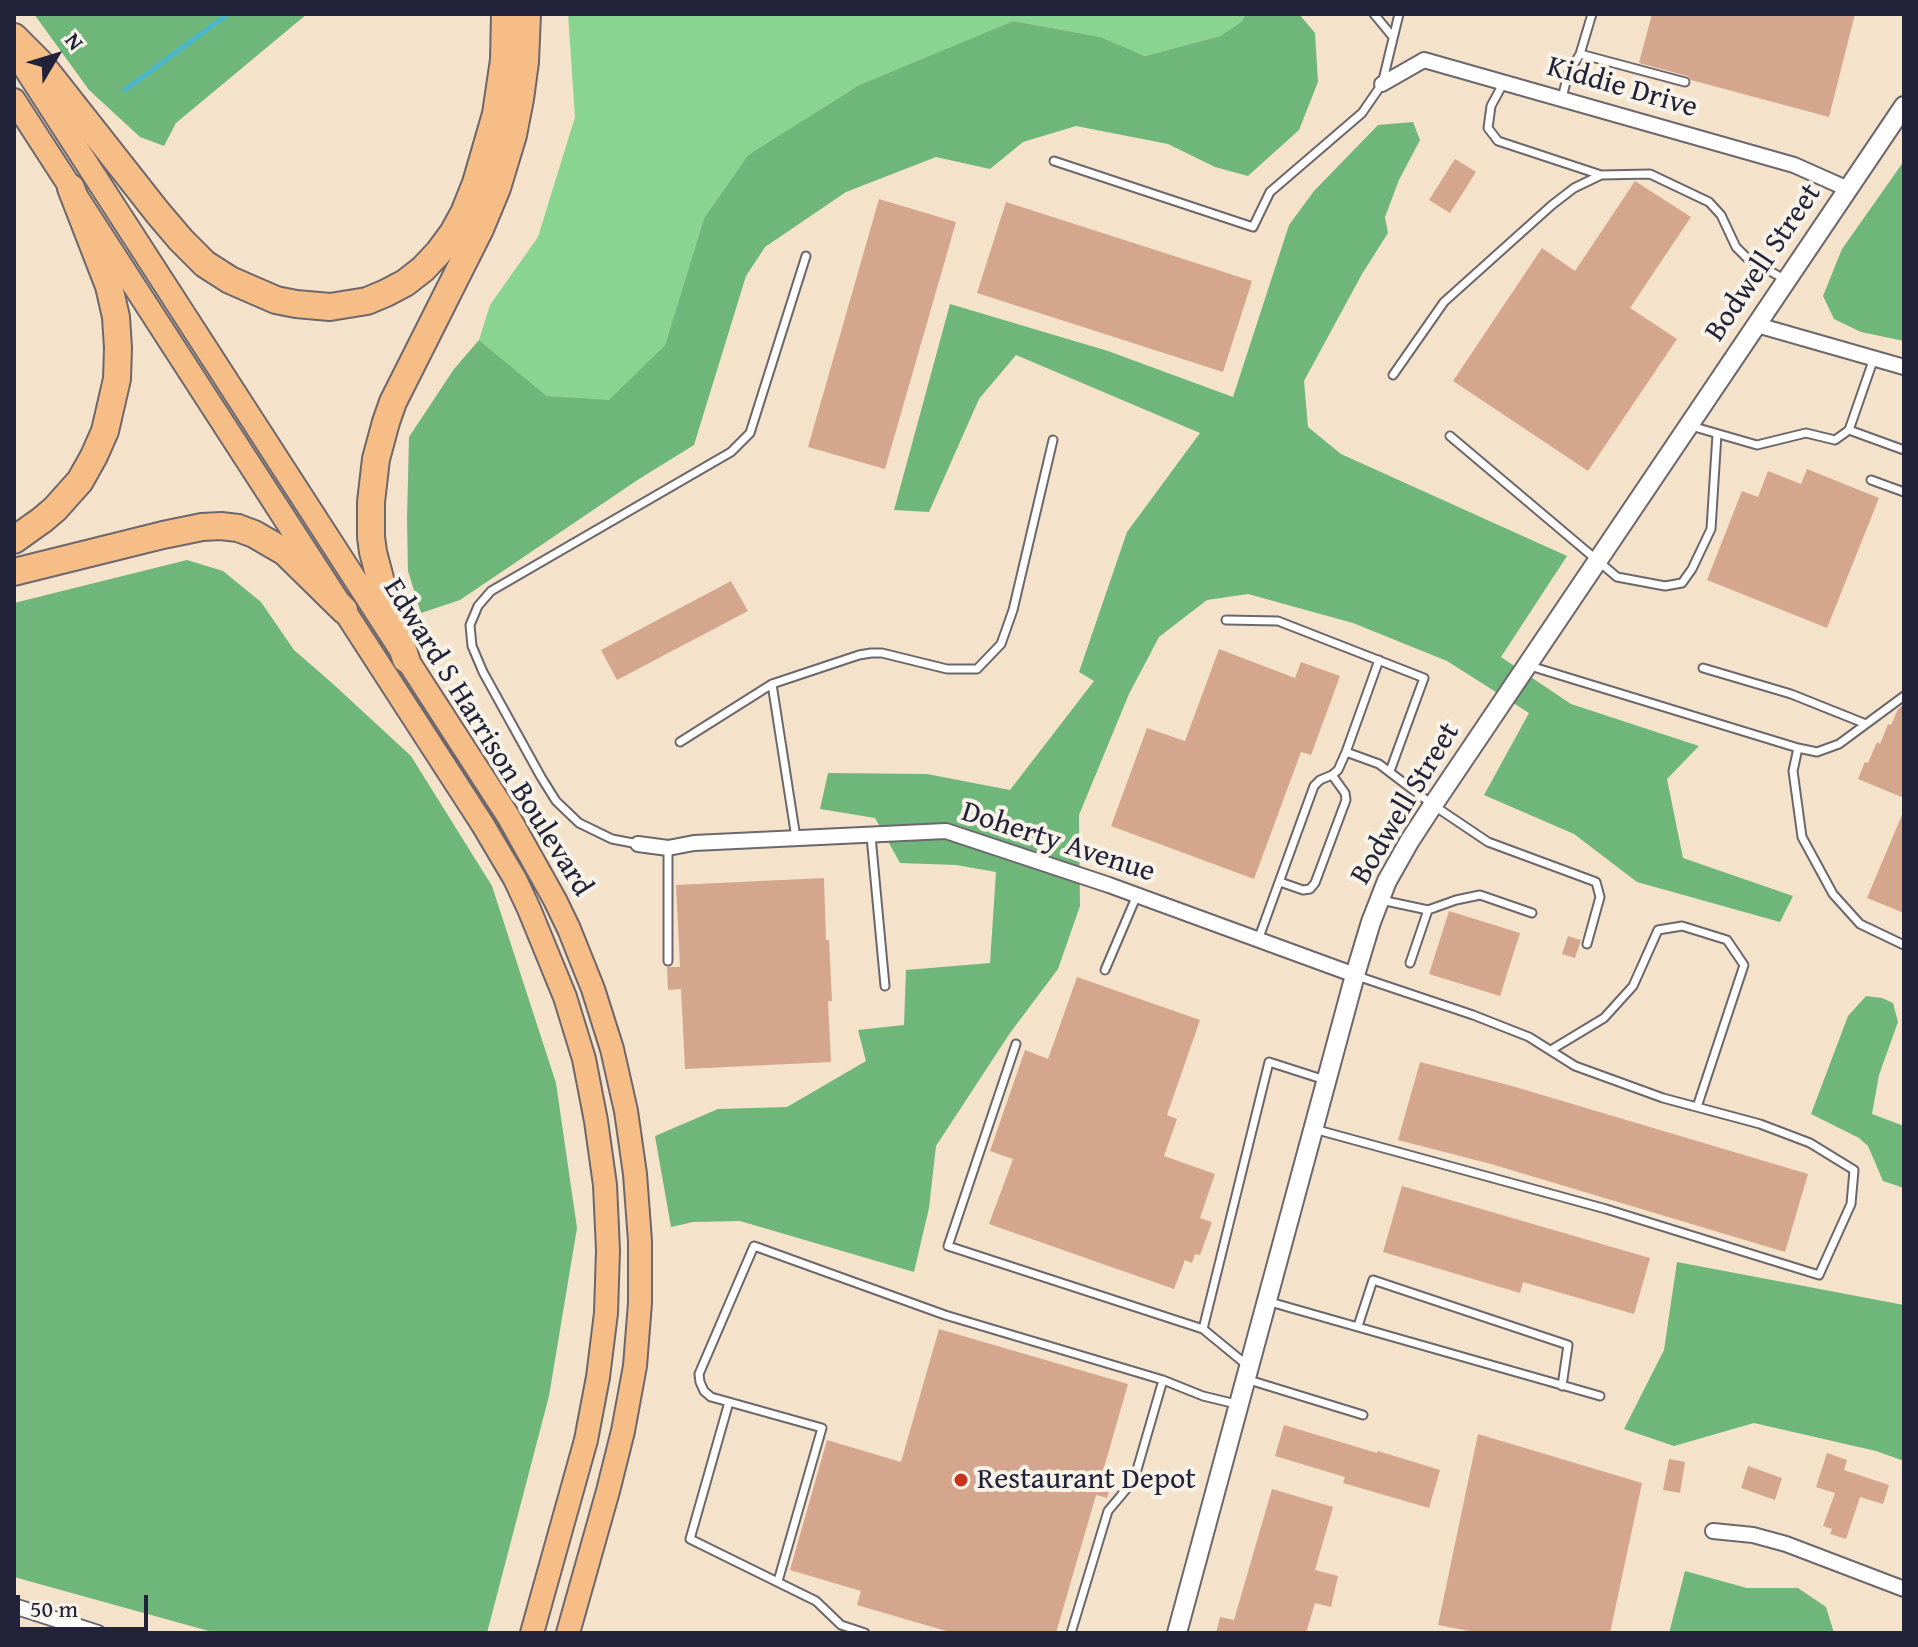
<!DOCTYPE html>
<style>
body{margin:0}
#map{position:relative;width:1918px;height:1647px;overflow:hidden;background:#f4e3ca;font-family:"Gentium Book Plus",serif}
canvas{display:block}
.frame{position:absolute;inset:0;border:16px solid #22223b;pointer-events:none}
.north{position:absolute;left:16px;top:16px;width:80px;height:80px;-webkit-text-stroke:6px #f7f3e8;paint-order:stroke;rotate:52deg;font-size:22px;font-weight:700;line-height:32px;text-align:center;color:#22223b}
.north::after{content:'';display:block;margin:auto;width:28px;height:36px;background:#22223b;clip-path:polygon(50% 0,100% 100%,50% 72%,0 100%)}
.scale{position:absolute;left:16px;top:1595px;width:132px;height:36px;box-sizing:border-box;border:4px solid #22223b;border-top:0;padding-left:10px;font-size:24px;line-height:28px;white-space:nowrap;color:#22223b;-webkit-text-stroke:6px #f7f3e8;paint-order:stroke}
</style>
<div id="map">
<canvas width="1918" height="1647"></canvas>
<div class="frame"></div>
<div class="north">N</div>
<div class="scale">50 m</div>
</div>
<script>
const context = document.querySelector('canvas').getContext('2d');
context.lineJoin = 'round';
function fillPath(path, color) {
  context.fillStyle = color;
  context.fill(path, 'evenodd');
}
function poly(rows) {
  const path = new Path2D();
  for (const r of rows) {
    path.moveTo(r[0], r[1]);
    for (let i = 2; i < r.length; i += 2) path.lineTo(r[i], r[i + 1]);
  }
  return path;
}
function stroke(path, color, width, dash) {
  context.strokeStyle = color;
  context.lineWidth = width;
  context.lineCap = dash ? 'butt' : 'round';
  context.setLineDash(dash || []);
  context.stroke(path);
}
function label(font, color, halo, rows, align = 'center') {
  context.font = font + ' "Gentium Book Plus",serif';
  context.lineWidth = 8;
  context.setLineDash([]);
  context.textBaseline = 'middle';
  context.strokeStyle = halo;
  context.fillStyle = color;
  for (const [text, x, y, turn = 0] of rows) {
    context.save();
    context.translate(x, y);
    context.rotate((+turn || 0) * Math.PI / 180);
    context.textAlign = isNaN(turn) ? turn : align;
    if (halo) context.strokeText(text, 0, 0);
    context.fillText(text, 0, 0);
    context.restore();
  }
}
fillPath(poly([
 [568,14,1246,14,1241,22,1220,36,1145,56,1101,37,1013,21,859,85,748,155,704,218,665,345,609,401,547,396,479,340,490,305,538,237,575,117]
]), '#8ad491');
fillPath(poly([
 [34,14,307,14,176,123,164,146,140,137,89,90],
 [1246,14,1299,14,1315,33,1318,82,1299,130,1248,176,1215,167,1168,144,1076,126,1023,142,990,169,936,157,846,192,765,247,746,276,694,445,639,479,460,600,421,613,408,571,407,520,409,437,454,369,479,340,547,396,609,400,665,345,704,218,748,155,859,85,1013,21,1101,37,1145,56,1220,36,1241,22],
 [1413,122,1420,140,1399,180,1385,217,1388,233,1362,274,1304,381,1308,427,1341,454,1567,556,1501,657,1571,704,1699,746,1667,779,1683,858,1793,896,1780,922,1637,882,1574,834,1484,795,1529,713,1447,661,1353,623,1248,594,1207,600,1159,637,1129,694,1079,815,1080,906,1058,969,1010,1033,936,1146,929,1208,914,1272,740,1221,693,1222,671,1227,655,1136,718,1109,787,1107,866,1061,858,1030,904,1025,906,970,990,963,996,872,956,865,900,863,875,818,820,809,828,773,927,774,1010,790,1094,681,1079,672,1127,532,1200,433,1016,355,979,399,929,512,894,510,950,304,1108,351,1233,397,1289,225,1314,191,1378,125],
 [1904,161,1904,341,1861,332,1834,319,1823,296,1842,249],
 [187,560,223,571,261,602,294,650,332,683,411,756,492,886,556,1083,577,1228,549,1396,487,1633,216,1633,14,1577,14,603],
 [1866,996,1882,998,1893,1003,1898,1022,1879,1075,1872,1114,1904,1126,1904,1188,1883,1181,1868,1146,1859,1138,1811,1114,1848,1016],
 [1677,1262,1904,1305,1904,1461,1876,1451,1754,1423,1674,1446,1624,1429,1664,1350],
 [1685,1571,1747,1588,1798,1588,1826,1607,1834,1633,1669,1633]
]), '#6fb67b');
stroke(poly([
 [125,90,228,14]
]), '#4bb5c9', 5);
fillPath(poly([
 [1652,14,1855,14,1829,117,1691,80,1687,76,1639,63],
 [1455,159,1476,172,1450,213,1429,200],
 [1635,181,1691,217,1630,308,1677,339,1588,471,1453,381,1542,248,1575,271],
 [879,199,956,222,885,469,808,447],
 [1006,202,1252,281,1223,372,977,293],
 [1807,469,1879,498,1827,628,1707,580,1742,491,1758,497,1768,471,1801,484],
 [731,581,748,611,617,680,601,650],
 [1219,649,1295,678,1301,662,1340,676,1311,755,1301,752,1254,879,1111,826,1147,728,1185,741],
 [1904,704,1904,798,1858,779,1865,762,1868,763,1877,742,1880,744,1888,724,1891,725,1898,709],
 [1904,810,1904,913,1867,898],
 [824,878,826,940,829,940,832,1001,828,1001,831,1062,685,1069,681,989,668,990,667,967,680,967,676,885],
 [1449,911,1520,933,1500,996,1429,974],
 [1568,936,1581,940,1575,958,1562,954],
 [1077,977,1200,1020,1167,1115,1177,1119,1164,1156,1215,1174,1200,1218,1212,1222,1200,1255,1195,1254,1192,1263,1185,1260,1174,1289,989,1224,1013,1159,990,1151,1025,1050,1048,1059],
 [1420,1062,1512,1086,1808,1174,1785,1252,1491,1164,1398,1140],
 [1402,1186,1650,1258,1634,1314,1523,1282,1520,1293,1383,1252],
 [939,1329,1128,1384,1101,1478,1112,1481,1107,1498,1096,1495,1056,1633,953,1633,857,1605,861,1591,790,1570,827,1440,901,1462],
 [1284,1425,1377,1453,1378,1451,1440,1470,1429,1508,1343,1483,1345,1477,1275,1456],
 [1478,1434,1642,1483,1610,1633,1479,1633,1438,1625],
 [1827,1453,1847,1460,1844,1470,1889,1485,1883,1504,1860,1497,1846,1539,1830,1534,1832,1529,1823,1526,1835,1493,1816,1487],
 [1669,1459,1685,1462,1680,1493,1663,1490],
 [1748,1466,1782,1478,1775,1500,1741,1488],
 [1272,1489,1333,1507,1315,1570,1338,1576,1331,1607,1315,1603,1306,1633,1216,1633,1220,1617,1234,1620]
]), '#d5a68e');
const service = poly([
 [1374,14,1393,37],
 [1580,54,1685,82],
 [1504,82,1491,106,1488,128,1498,141,1601,175],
 [1562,98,1568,74,1580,54,1592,14],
 [1054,161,1253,227,1270,192,1362,113,1382,84,1399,14],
 [1393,375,1444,302,1552,205,1574,188,1601,175,1650,174,1709,202,1721,215,1736,247,1747,258,1784,279],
 [1691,426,1757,445,1806,433,1835,440,1849,430,1874,358],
 [1849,430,1904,450],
 [1450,436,1617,577,1665,586,1682,583,1692,569,1711,529,1717,434],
 [1871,480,1904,492],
 [1226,620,1278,621,1424,678,1390,771],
 [1530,666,1798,748,1817,752,1839,744,1904,696],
 [1703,668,1791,694,1866,724],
 [680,742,772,684],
 [1798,748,1793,771,1802,837,1833,894,1860,924,1904,945],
 [1346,752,1379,660],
 [871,836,885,986],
 [796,838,772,684,859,655,871,653,882,653,947,669,977,669,1001,644,1013,610,1053,440],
 [638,844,612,839,579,823,556,801,541,777,483,672,472,646,470,625,478,606,491,591,731,452,750,433,806,256],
 [668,848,668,961],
 [1280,882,1303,890,1310,889,1315,883,1346,800,1345,793,1332,775],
 [1381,900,1428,910,1456,900,1480,895,1532,913],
 [1258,940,1314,786,1320,780,1332,775,1338,770,1346,752,1379,764,1433,805,1488,842,1596,882,1600,897,1587,944],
 [1410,963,1428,910],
 [1105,970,1137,895],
 [1016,1044,948,1246,1203,1329,1248,1366],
 [1551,1050,1604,1018,1633,986,1658,930,1682,926,1727,940,1744,965,1697,1107],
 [1314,1129,1606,1209,1819,1275,1851,1204,1854,1170,1810,1143,1760,1124,1663,1098,1575,1066,1529,1037,1473,1015,1357,976],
 [1270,1302,1600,1396],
 [1358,1326,1373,1280,1568,1345,1562,1386],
 [1203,1329,1269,1062,1325,1080],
 [1249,1380,1363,1415],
 [729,1402,711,1397,704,1391,700,1382,699,1374,754,1246,945,1315,1163,1380,1203,1396,1236,1404],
 [778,1581,822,1428,729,1402,690,1539,816,1601,841,1625,865,1633],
 [1071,1633,1108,1511,1134,1480,1163,1380]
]);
const minor = poly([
 [1382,84,1424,60,1794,165,1848,189],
 [1757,325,1904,367],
 [638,844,668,848,694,843,946,831,1109,885,1355,975],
 [1713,1531,1753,1535,1786,1544,1904,1589],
 [14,1606,98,1633]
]);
const tertiary = poly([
 [1177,1633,1355,975,1371,922,1387,881,1409,842,1433,805,1904,106]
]);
const primary = poly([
 [14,51,508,816,555,900,569,929,593,989,612,1049,626,1111,635,1174,640,1241,640,1303,635,1366,623,1431,608,1491,568,1633],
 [14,100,483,825,515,879,529,909,565,997,584,1059,596,1121,605,1185,608,1250,606,1313,598,1377,586,1440,532,1633]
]);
const motorway = poly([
 [14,37,40,63,158,213,181,240,205,264,230,280,276,300,296,304,330,307,367,301,386,293,405,283,423,269,439,252,453,233,464,213,476,183,496,114,504,60,505,14],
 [14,540,42,520,55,509,80,481,94,456,105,431,117,379,118,348,116,317,109,286,71,188],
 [14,572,163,535,202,527,221,526,238,528,254,534,285,552,344,610],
 [406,659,385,597,373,552,371,537,371,502,376,459,386,422,393,402,480,229,497,188,513,135,520,99,525,62,527,14]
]);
stroke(service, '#6c666d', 11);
stroke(minor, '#6c666d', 18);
stroke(tertiary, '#6c666d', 22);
stroke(primary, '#6c666d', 26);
stroke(motorway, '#6c666d', 30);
stroke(service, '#fff', 7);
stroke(minor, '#fff', 14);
stroke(tertiary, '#fff', 18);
stroke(primary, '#f6be86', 22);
stroke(motorway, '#f6be86', 26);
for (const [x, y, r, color] of [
 [961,1480,8,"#c8321e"]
]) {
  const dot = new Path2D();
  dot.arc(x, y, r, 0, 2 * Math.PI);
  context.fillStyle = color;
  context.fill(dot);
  stroke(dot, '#f7f3e8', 3);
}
label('30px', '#22223b', '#f7f3e8', [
 ["Kiddie Drive",1622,88,16],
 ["Bodwell Street",1764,263,-56],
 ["Edward S Harrison Boulevard",487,738,58],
 ["Bodwell Street",1406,804,-59],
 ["Doherty Avenue",1058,843,18]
]);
label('30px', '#22223b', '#f7f3e8', [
 ["Restaurant Depot",977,1480]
], 'left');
</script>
